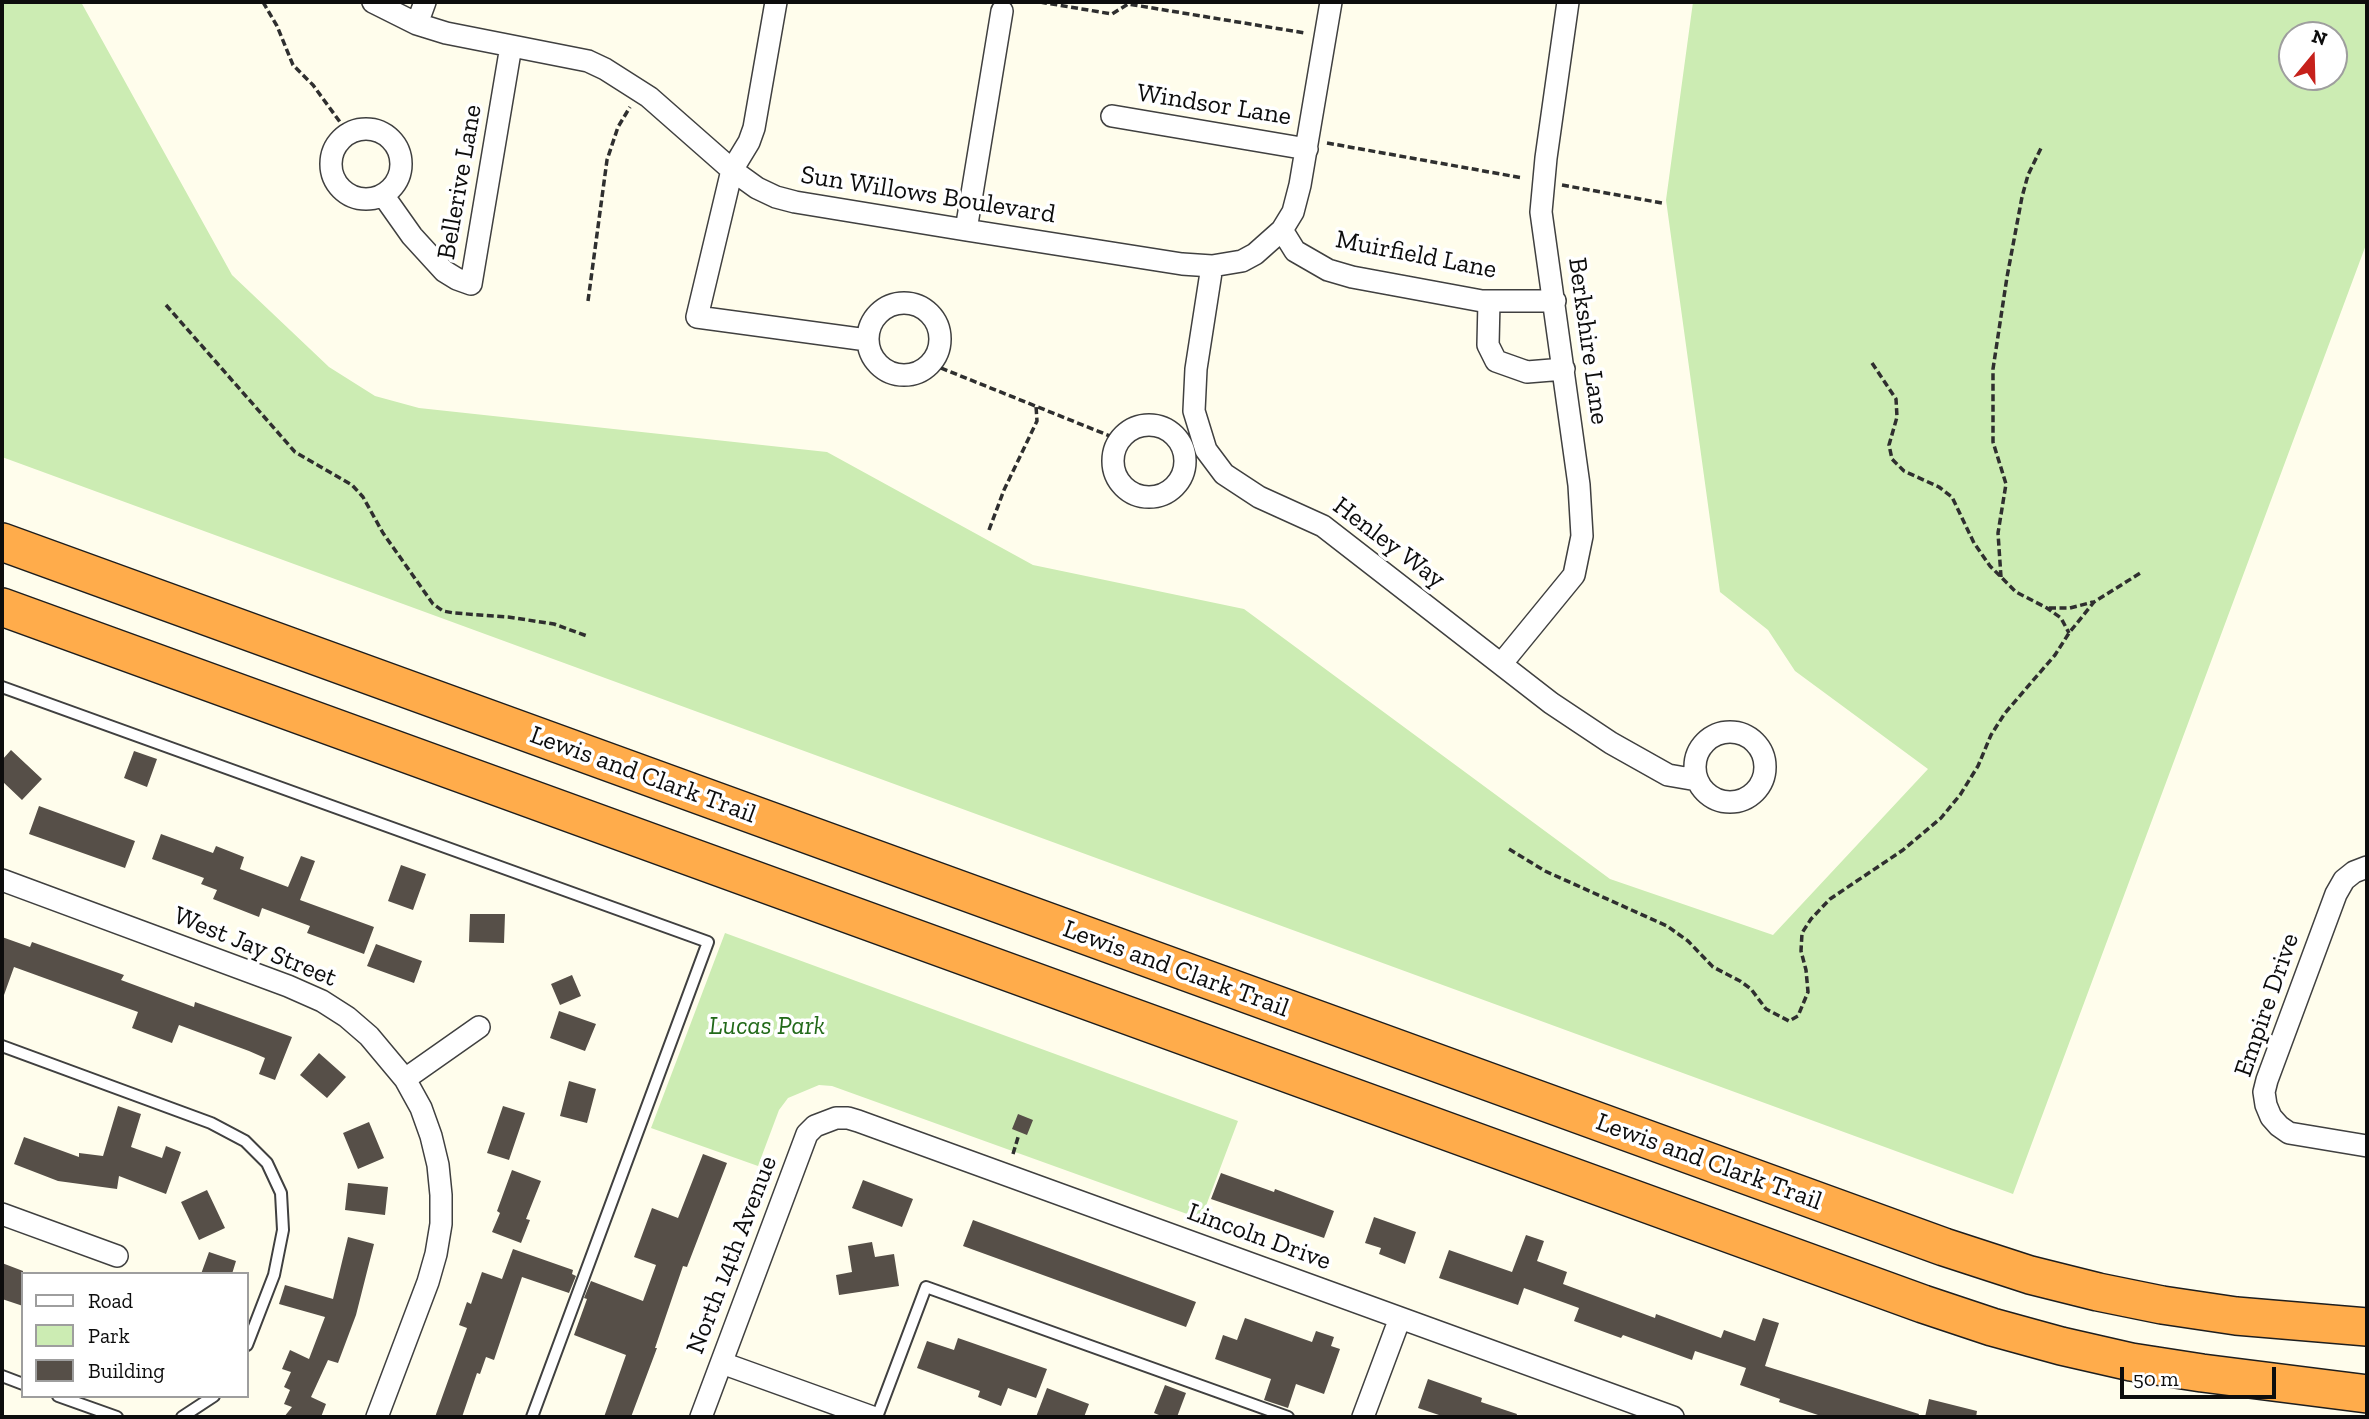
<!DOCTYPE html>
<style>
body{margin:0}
#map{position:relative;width:2369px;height:1419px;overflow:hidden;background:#fffdec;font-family:"Zilla Slab",serif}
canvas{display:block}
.frame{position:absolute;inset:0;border:4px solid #0d0d0d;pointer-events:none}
.legend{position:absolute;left:21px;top:1272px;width:228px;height:126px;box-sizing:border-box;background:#fff;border:2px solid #9e9e9e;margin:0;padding:9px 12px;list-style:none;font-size:21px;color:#0d0d0d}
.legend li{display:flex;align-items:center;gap:14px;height:35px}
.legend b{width:35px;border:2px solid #9e9e9e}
.north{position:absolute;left:2278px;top:21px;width:70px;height:70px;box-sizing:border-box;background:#fff;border:2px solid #9e9e9e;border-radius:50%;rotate:19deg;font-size:19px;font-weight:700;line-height:28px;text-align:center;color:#0d0d0d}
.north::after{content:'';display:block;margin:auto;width:24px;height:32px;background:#c6211b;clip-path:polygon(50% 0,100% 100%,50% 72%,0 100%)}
.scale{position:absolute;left:2120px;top:1367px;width:156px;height:32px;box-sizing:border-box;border:4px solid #0d0d0d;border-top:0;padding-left:9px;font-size:21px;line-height:24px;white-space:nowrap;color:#0d0d0d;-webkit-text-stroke:5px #fff;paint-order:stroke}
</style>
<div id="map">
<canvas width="2369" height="1419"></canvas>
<div class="frame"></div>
<ul class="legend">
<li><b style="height:9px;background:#fff"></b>Road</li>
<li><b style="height:19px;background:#ccecb3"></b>Park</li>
<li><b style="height:19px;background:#564f48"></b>Building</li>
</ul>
<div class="north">N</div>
<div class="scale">50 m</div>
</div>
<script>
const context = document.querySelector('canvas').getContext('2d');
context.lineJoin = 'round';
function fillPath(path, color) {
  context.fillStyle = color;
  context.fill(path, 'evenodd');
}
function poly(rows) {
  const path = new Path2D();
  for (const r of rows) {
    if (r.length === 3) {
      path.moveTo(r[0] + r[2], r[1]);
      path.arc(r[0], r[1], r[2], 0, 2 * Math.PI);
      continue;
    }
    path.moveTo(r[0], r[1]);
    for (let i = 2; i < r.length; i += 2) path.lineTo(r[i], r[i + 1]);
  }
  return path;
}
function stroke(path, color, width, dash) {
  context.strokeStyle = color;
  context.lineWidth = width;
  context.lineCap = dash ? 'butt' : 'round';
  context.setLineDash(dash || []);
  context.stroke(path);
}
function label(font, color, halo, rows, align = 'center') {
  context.font = font + ' "Zilla Slab",serif';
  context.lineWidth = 7;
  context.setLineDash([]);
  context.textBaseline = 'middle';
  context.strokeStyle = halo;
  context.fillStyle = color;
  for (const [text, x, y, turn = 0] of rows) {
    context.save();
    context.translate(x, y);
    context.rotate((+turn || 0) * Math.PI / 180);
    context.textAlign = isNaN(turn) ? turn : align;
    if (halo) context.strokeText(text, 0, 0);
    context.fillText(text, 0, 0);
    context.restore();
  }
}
fillPath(poly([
 [2,2,81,2,232,275,329,367,375,396,419,408,827,452,1033,565,1244,609,1610,879,1773,935,1928,769,1795,671,1768,630,1720,592,1666,200,1693,2,2367,2,2367,242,2013,1194,2,457],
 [2292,35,2334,35,2334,77,2292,77],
 [725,933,1238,1121,1201,1219,832,1086,819,1085,788,1098,779,1110,758,1166,651,1128]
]), '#ccecb3');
fillPath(poly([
 [11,750,42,779,22,800,2,781,2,760],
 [134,751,157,759,147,787,124,778],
 [39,806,135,841,125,868,29,834],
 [161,834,213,853,216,846,244,857,240,869,288,887,301,856,315,861,300,900,374,927,364,954,307,933,310,926,262,908,259,917,213,899,217,890,201,884,204,878,152,859],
 [401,865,426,874,413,910,388,901],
 [470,914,505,914,504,943,469,942],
 [2,937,30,947,32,942,85,961,124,975,121,980,194,1007,195,1002,292,1037,275,1080,259,1074,265,1058,249,1051,179,1025,172,1043,132,1028,138,1012,14,967,4,995,2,995],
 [376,944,422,961,414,983,367,966],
 [572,975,581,996,560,1005,551,984],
 [559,1011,596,1024,585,1051,550,1038],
 [319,1053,346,1077,327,1098,300,1075],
 [569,1081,596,1089,587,1123,560,1116],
 [118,1106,141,1114,131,1147,162,1158,166,1146,181,1152,166,1194,119,1176,117,1189,58,1181,14,1164,24,1137,79,1157,79,1153,103,1156],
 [503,1106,525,1113,509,1160,487,1153],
 [1018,1114,1033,1120,1027,1135,1012,1129],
 [369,1122,384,1158,358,1169,343,1133],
 [703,1154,727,1163,687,1267,683,1266,655,1348,657,1348,631,1417,604,1417,626,1355,574,1335,587,1299,584,1298,591,1281,643,1301,656,1265,634,1257,652,1208,678,1218],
 [512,1170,541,1181,526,1219,530,1220,521,1243,492,1232,500,1213,497,1211],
 [1221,1173,1274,1192,1275,1189,1334,1211,1324,1238,1211,1199],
 [863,1180,913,1199,902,1227,852,1208],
 [348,1183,388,1187,385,1215,345,1210],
 [207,1190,225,1228,199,1240,181,1202],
 [1374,1217,1416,1232,1405,1264,1379,1254,1381,1248,1365,1243],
 [973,1220,1196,1302,1186,1327,963,1246],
 [1526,1235,1544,1241,1537,1261,1567,1272,1563,1284,1655,1318,1656,1314,1721,1338,1724,1330,1755,1341,1763,1318,1779,1323,1765,1366,1919,1414,1918,1417,1824,1417,1779,1402,1780,1399,1740,1385,1746,1368,1695,1351,1692,1360,1623,1335,1621,1338,1574,1321,1579,1308,1524,1288,1518,1305,1439,1278,1449,1250,1512,1272],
 [348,1237,374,1244,356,1315,338,1363,328,1360,311,1397,326,1404,321,1417,284,1417,292,1407,284,1404,290,1390,284,1387,291,1372,282,1369,290,1350,309,1359,325,1317,279,1304,285,1285,333,1299],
 [872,1242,875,1257,894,1254,899,1286,839,1295,836,1275,852,1272,848,1246],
 [513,1249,573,1270,572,1274,576,1276,569,1293,522,1277,494,1360,486,1357,480,1374,477,1373,462,1417,435,1417,467,1328,459,1325,467,1302,471,1304,482,1272,502,1279],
 [209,1252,236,1261,232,1274,201,1274],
 [2,1263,23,1271,23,1306,2,1299],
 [1245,1318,1312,1342,1316,1331,1334,1337,1331,1346,1340,1349,1324,1394,1296,1384,1288,1408,1264,1400,1271,1379,1215,1359,1223,1335,1237,1340],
 [958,1338,1047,1369,1036,1398,1008,1388,1001,1406,978,1397,980,1391,917,1368,927,1341,954,1350],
 [1428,1379,1482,1398,1481,1402,1517,1414,1516,1417,1445,1417,1418,1408],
 [1165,1385,1186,1393,1177,1417,1164,1417,1154,1413],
 [1047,1388,1089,1404,1084,1417,1036,1417],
 [1929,1399,1977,1411,1976,1417,1925,1417]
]), '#564f48');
const service = poly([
 [2,687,708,942,532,1417],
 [2,1046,211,1123,245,1141,267,1163,281,1193,283,1230,274,1275,247,1345],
 [2,1376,23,1384],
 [58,1396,117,1417],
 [182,1417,214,1396],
 [877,1417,926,1287,1288,1417]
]);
const minor = poly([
 [373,2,417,24,446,33,588,61,605,69,649,97,732,170,757,188,776,197,795,202,966,230,1182,264,1212,266,1242,261,1255,254,1282,230,1293,212,1300,185,1331,2],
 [776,2,754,128,749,142,732,170,697,317,867,340],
 [417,24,425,2],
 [1112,116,1307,149],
 [366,164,35],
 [383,195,412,236,444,271,457,279,471,284,511,46],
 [966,230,1002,11],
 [1282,230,1295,251,1328,270,1352,277,1482,301,1555,301],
 [1212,266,1196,369,1194,411,1206,450,1224,474,1259,497,1323,526,1551,703,1611,743,1668,775,1697,780],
 [1489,301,1488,345,1496,361,1527,372,1564,369],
 [904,339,36],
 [1149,461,36],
 [1502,663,1574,575,1582,536,1579,485,1541,212,1546,158,1568,2],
 [1730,767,35],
 [2367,867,2354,872,2344,880,2336,894,2267,1080,2264,1092,2266,1105,2271,1117,2279,1126,2289,1133,2367,1146],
 [2,880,288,986,322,1001,347,1017,369,1036,405,1079,421,1108,431,1136,438,1165,441,1195,441,1224,436,1254,428,1282,377,1417],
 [405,1079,479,1027],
 [2,1214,117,1256],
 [722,1363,872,1417],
 [701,1417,807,1134,815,1126,836,1118,848,1118,858,1121,1673,1417],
 [1363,1417,1400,1318]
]);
const motorway = poly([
 [2,542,1944,1247,2030,1275,2098,1292,2162,1305,2236,1316,2367,1327],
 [2,607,1923,1304,1992,1327,2061,1346,2131,1362,2202,1373,2367,1394]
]);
stroke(service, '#404040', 14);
stroke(minor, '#404040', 24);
stroke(motorway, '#1e1e1e', 40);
stroke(poly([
 [263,2,277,26,293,65,313,85,348,133],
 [1040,2,1112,14,1128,4,1305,33],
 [1327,143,1523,178],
 [1562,185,1662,203],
 [588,301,607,160,618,127,630,107],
 [166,305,295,452,352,485,363,497,383,533,433,604,443,611,454,613,508,617,554,624,587,636],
 [1872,363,1896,399,1897,417,1889,445,1892,459,1904,471,1939,487,1952,497,1974,543,1990,566,2016,592,2047,608,2061,618,2069,633],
 [931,364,1120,440],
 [989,530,1004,490,1037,421,1036,406],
 [2001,577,1998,533,2006,484,1993,442,1993,369,2007,277,2022,197,2028,175,2042,146],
 [2049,608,2070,608,2093,602],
 [1509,849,1545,871,1667,926,1688,941,1713,967,1740,981,1751,989,1766,1009,1789,1021,1798,1016,1808,992,1806,970,1801,951,1802,933,1811,919,1830,899,1903,850,1941,818,1960,795,1978,766,1991,735,2005,713,2055,655,2069,633,2094,602,2142,572],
 [1013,1154,1019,1134]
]), '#2f2f2f', 3.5, [7, 3.5]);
stroke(service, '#fff', 10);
stroke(minor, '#fff', 21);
stroke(motorway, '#ffac4b', 37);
label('26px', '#0d0d0d', '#fff', [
 ["Windsor Lane",1214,105,9],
 ["Bellerive Lane",460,182,-80],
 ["Sun Willows Boulevard",928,195,9],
 ["Muirfield Lane",1416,255,11],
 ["Berkshire Lane",1588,341,82],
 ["Henley Way",1389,543,37],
 ["Lewis and Clark Trail",643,775,20],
 ["West Jay Street",255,947,22],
 ["Lewis and Clark Trail",1176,969,20],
 ["Empire Drive",2267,1005,-71],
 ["Lewis and Clark Trail",1709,1162,20],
 ["Lincoln Drive",1259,1237,20],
 ["North 14th Avenue",732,1255,-69]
]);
label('italic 26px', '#226919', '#fff', [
 ["Lucas Park",767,1027]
]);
</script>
